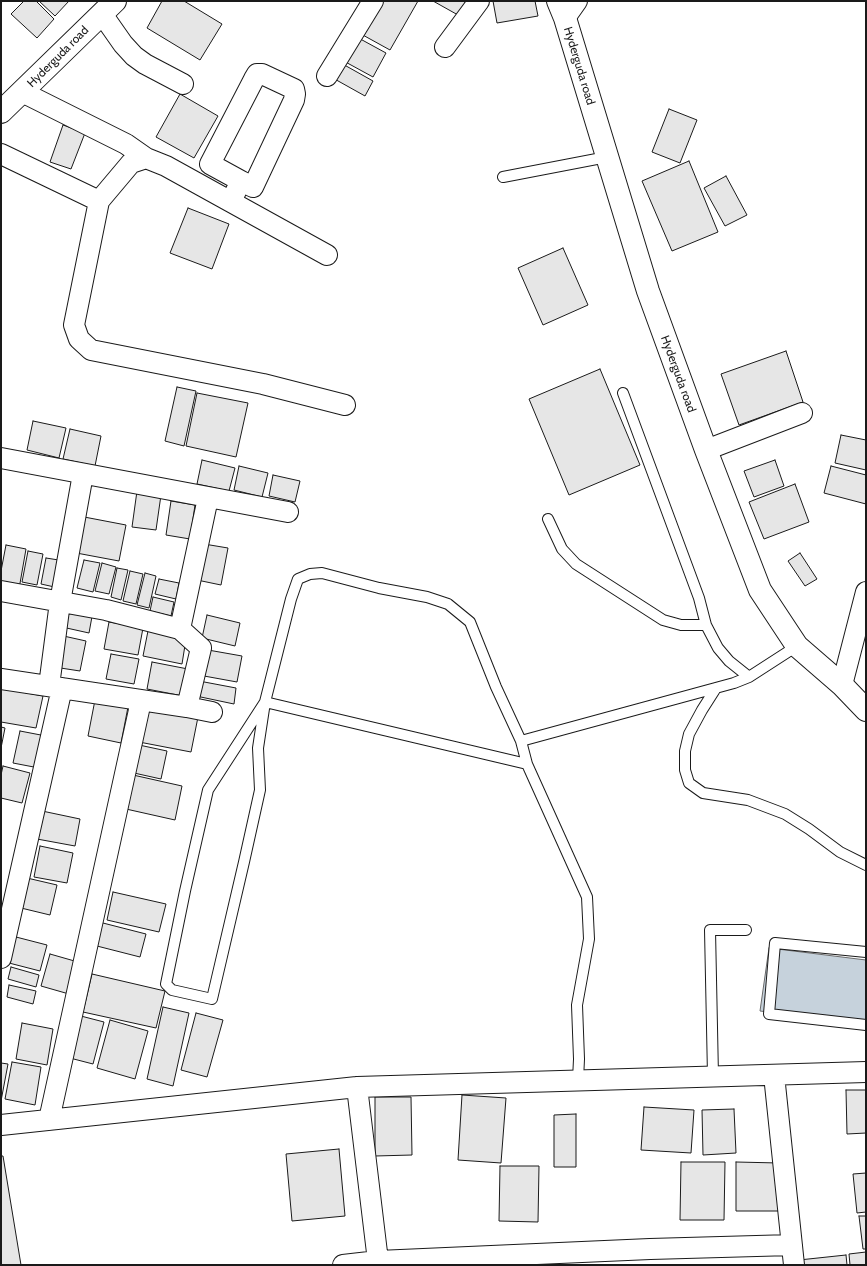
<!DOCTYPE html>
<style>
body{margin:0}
#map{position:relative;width:867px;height:1266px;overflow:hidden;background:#fff;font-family:Cabin,sans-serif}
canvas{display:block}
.frame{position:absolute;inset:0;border:2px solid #1a1a1a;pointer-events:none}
</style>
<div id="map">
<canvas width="867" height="1266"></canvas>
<div class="frame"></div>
</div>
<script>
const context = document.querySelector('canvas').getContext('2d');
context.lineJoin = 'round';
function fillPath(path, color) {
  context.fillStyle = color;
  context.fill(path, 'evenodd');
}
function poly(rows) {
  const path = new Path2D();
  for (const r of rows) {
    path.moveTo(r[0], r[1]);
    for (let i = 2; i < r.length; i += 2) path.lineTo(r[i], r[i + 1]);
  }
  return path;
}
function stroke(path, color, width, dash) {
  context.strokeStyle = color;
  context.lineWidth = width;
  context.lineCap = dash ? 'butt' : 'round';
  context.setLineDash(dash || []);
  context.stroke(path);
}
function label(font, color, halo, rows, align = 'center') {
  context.font = font + ' Cabin,sans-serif';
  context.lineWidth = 3;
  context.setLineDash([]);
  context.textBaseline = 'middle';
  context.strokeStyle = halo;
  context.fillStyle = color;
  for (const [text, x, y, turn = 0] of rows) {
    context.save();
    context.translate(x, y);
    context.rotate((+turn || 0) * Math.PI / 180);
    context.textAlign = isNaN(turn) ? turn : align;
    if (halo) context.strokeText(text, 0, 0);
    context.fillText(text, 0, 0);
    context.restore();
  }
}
const water = poly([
 [769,948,866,960,866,1024,760,1011,769,948]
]);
fillPath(water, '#c6d2dc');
stroke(water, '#6a6a6a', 1);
const building = poly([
 [24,1,36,1,54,19,37,38,11,14,24,1],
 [39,1,69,1,55,16,39,1],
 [162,1,184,1,222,24,200,60,147,28,162,1],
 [380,1,418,1,390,50,361,34,380,1],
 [433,1,466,1,458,15,433,1],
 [493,1,535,1,538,16,497,23,493,1],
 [353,35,386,53,373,77,340,59,353,35],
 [339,62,373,81,365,96,331,77,339,62],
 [180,94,218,116,194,158,156,137,180,94],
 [669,109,697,120,680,163,652,152,669,109],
 [63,125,85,133,71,169,50,162,63,125],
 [689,161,718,232,672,251,642,181,689,161],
 [726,176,747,215,725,226,704,188,726,176],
 [188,208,229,224,212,269,170,253,188,208],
 [563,248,588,305,543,325,518,268,563,248],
 [786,351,803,402,739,425,721,374,786,351],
 [600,369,640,465,569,495,529,399,600,369],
 [177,387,196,391,184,446,165,441,177,387],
 [197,393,248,403,236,457,186,446,197,393],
 [33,421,66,428,59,458,27,450,33,421],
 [70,429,101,436,95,466,63,459,70,429],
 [841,435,866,440,866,470,835,463,841,435],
 [202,460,235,468,229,491,197,484,202,460],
 [775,460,784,486,754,497,744,471,775,460],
 [239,466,268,473,262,497,234,490,239,466],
 [831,466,866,475,866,504,824,493,831,466],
 [273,475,300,481,295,502,269,496,273,475],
 [795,484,809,522,764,539,749,502,795,484],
 [137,491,161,495,156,530,132,527,137,491],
 [171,501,195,505,190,539,166,535,171,501],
 [79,516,126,525,119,561,71,552,79,516],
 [204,544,228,548,221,585,197,580,204,544],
 [6,545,26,549,19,589,1,585,1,571,6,545],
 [28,551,43,554,37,585,22,582,28,551],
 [800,553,817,579,805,586,788,561,800,553],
 [46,558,65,561,59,588,41,584,46,558],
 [84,560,100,563,93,592,77,588,84,560],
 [102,563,116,567,109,594,95,591,102,563],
 [117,568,128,570,121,600,111,597,117,568],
 [130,571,143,574,136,604,123,601,130,571],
 [145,573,156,576,149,608,137,605,145,573],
 [159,579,179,583,176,599,155,594,159,579],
 [153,597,174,602,171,616,150,611,153,597],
 [66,606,93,611,89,633,62,627,66,606],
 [207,615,240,623,235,646,202,638,207,615],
 [109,622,143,628,138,655,104,649,109,622],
 [148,631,186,639,182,664,143,656,148,631],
 [59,635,86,641,80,671,54,667,59,635],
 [208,650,242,656,237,682,204,676,208,650],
 [111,654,139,659,134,684,106,679,111,654],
 [152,662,188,669,183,696,147,689,152,662],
 [199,681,236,688,234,704,196,696,199,681],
 [1,688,43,696,36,728,1,722,1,688],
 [95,700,128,707,121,743,88,736,95,700],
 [145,707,198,717,191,752,139,742,145,707],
 [1,727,5,728,1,748,1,727],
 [20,731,46,736,39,768,13,763,20,731],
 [139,745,167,751,161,779,134,773,139,745],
 [3,766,30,773,22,803,1,798,1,775,3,766],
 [133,775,182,786,175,820,126,809,133,775],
 [42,811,80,819,75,846,37,839,42,811],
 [40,846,73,853,67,883,34,877,40,846],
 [27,878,57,885,50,915,21,908,27,878],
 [113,892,166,904,159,932,107,920,113,892],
 [99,922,146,934,140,957,93,945,99,922],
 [16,937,47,945,40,971,9,963,16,937],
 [50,954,78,962,69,994,41,986,50,954],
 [11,967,39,975,36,987,8,979,11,967],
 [92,974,165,991,156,1028,83,1012,92,974],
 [9,985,36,991,33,1004,7,997,9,985],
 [163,1007,189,1013,173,1086,147,1079,163,1007],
 [196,1013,223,1020,207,1077,181,1070,196,1013],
 [77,1015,104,1022,93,1064,66,1057,77,1015],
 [110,1020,148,1031,135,1079,97,1068,110,1020],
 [22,1023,53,1029,47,1065,16,1059,22,1023],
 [12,1062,41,1067,35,1105,5,1099,12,1062],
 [1,1063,8,1064,1,1101,1,1063],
 [846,1090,866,1090,866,1133,847,1134,846,1090],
 [462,1095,506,1098,501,1163,458,1160,462,1095],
 [375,1097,411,1097,412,1155,375,1156,375,1097],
 [644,1107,694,1110,691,1153,641,1150,644,1107],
 [734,1109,736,1153,703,1155,702,1110,734,1109],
 [576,1114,576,1167,554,1167,554,1115,576,1114],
 [339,1149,345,1216,292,1221,286,1154,339,1149],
 [1,1156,3,1156,21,1265,1,1265,1,1156],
 [681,1162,725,1162,724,1220,680,1220,681,1162],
 [736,1162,779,1163,779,1211,736,1211,736,1162],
 [500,1166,539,1166,538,1222,499,1221,500,1166],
 [866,1173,866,1212,857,1213,853,1174,866,1173],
 [859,1216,866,1216,866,1249,863,1249,859,1216],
 [866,1252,866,1265,850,1265,849,1254,866,1252],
 [846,1255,847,1265,799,1265,799,1260,846,1255]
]);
fillPath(building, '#e6e6e6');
stroke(building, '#1a1a1a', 1);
const service = poly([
 [503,177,607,157],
 [623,393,699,598,706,625,718,648,729,661,749,677],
 [548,519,562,549,576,564,663,620,681,625,706,625],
 [716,688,702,710,689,734,685,751,685,770,689,783,703,793,748,800,785,814,809,829,840,852,866,865],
 [521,741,734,683,749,677,797,646],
 [527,764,265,702,258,748,260,790,244,862,212,999,172,990,166,984,185,891,208,790,265,702,291,599,298,579,310,574,322,573,379,588,427,597,448,604,470,622,496,687,521,741,527,764,587,897,589,939,577,1005,579,1059,578,1080],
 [866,952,775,943,769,1014,866,1025],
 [713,1076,710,930,746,930]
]);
const minor = poly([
 [102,14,123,44,134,56,145,64,183,84],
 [565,18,577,1],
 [445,47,479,1],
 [327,76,373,1],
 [22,92,126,144,146,158],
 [1,154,99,201],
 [231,201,241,181,253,187,294,100,295,94,294,89,262,74,257,74,254,79,210,164,241,181],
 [327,255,166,166,146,158,131,163,99,201,74,325,79,339,91,350,263,384,345,405],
 [706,450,802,413],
 [1,458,288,512],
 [1,591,106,610,180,629],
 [1,679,187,707,212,712],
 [842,685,866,592],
 [49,686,60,602,83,474],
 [187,707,201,648,180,629,208,498],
 [1,958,62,688],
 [774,1075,794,1265],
 [357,1087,378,1261],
 [49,1120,141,701],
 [1,1125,357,1087,866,1072],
 [343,1265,378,1261,650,1249,792,1245]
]);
const tertiary = poly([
 [558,1,565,18,648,291,706,450,760,590,797,646,842,685,866,710],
 [1,112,115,1]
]);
stroke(service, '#1a1a1a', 12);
stroke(minor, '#1a1a1a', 22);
stroke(tertiary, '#1a1a1a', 24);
stroke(service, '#fff', 10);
stroke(minor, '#fff', 20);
stroke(tertiary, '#fff', 22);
label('12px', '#1a1a1a', '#fff', [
 ["Hyderguda road",58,57,-45],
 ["Hyderguda road",579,66,73],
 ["Hyderguda road",678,374,70]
]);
</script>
